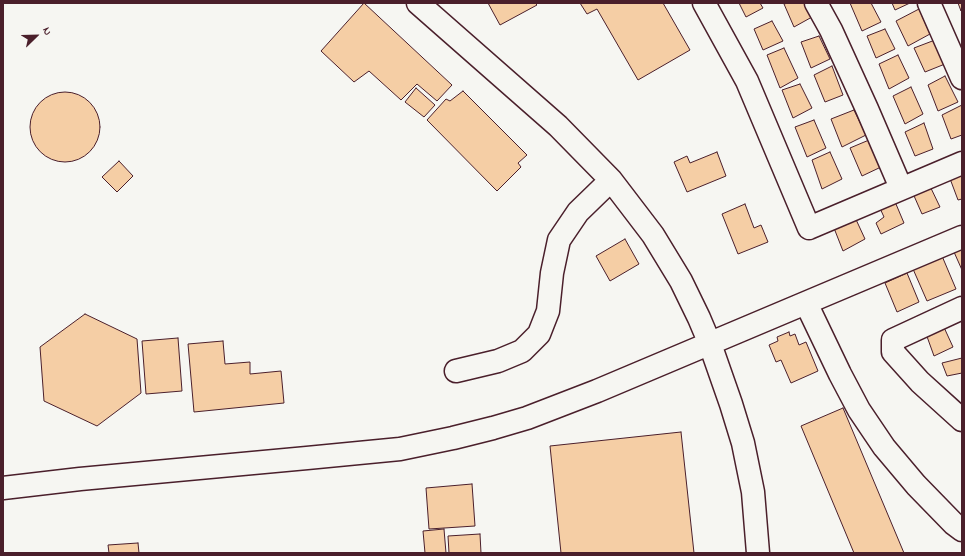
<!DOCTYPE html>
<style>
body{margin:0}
#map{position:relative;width:965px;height:556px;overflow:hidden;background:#f6f6f2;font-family:"Indie Flower",sans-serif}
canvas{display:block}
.frame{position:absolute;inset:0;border:4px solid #4a1f2b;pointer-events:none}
.north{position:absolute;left:16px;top:16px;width:40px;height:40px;-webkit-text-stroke:3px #f6f6f2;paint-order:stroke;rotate:67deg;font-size:11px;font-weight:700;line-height:16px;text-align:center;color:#4a1f2b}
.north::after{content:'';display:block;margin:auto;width:14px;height:18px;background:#4a1f2b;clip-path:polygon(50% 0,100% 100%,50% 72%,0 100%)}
</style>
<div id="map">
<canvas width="965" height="556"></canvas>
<div class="frame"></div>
<div class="north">N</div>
</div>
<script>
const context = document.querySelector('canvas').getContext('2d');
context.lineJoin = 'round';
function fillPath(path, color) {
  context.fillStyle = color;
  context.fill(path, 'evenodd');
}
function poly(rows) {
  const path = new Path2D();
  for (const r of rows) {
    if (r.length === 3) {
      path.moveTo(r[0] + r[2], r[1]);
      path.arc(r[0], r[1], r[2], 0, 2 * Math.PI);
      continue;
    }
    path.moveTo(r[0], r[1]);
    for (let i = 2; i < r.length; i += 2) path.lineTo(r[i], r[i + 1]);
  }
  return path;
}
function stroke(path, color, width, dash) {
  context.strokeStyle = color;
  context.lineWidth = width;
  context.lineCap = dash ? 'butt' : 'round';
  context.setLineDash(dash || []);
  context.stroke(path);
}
const building = poly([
 [364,3,452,85,437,101,417,84,401,100,369,71,354,82,321,51,364,3],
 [488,3,535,3,537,5,500,25,488,3],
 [580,3,663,3,690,50,638,80,597,9,587,14,580,3],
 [739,3,760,3,763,8,746,17,739,3],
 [788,3,805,3,812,17,794,27,784,4,788,3],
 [850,3,871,3,881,22,862,31,850,3],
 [892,3,910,3,895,10,892,3],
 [958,3,962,3,961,11,958,3],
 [919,9,930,34,908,46,896,21,919,9],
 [772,21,783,41,763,50,754,29,772,21],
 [885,29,895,49,876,58,867,36,885,29],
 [819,36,830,59,811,68,801,42,819,36],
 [935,40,945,64,925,72,914,48,935,40],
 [784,48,798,78,780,88,767,55,784,48],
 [898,55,909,78,889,89,879,64,898,55],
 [832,66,843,95,825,102,814,75,832,66],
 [945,76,958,102,938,111,928,85,945,76],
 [800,84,812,108,793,118,782,90,800,84],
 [911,87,923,114,905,124,893,96,911,87],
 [416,88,435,105,424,117,405,102,416,88],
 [463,91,527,155,518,163,521,167,497,191,427,120,446,99,450,101,463,91],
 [65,127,35],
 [962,105,962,135,951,139,942,115,962,105],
 [854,110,866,135,842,147,831,119,854,110],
 [814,120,826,148,807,157,795,127,814,120],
 [924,123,933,149,915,156,905,132,924,123],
 [869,140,881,167,862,176,850,148,869,140],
 [717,152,726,176,687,192,674,162,687,156,690,163,717,152],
 [830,152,842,179,822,189,812,160,830,152],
 [119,161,133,176,117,192,102,177,119,161],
 [962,170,962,199,958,200,949,176,962,170],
 [928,182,940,207,922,214,911,189,928,182],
 [893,197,904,223,881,234,876,223,884,217,878,204,893,197],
 [745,204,754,228,761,225,768,242,738,254,722,214,745,204],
 [853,213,865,239,843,251,832,223,853,213],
 [625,239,639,264,610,281,596,256,625,239],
 [962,248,962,270,954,252,962,248],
 [942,256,956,289,927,301,913,269,942,256],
 [907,273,919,302,897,312,885,283,907,273],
 [85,314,137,339,141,393,97,426,44,401,40,347,85,314],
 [942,323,953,347,934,356,925,331,942,323],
 [789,332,790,336,795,334,799,345,806,342,818,371,791,383,781,360,776,362,769,345,778,341,777,337,789,332],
 [178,338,182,391,146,394,142,341,178,338],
 [223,341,225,364,250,362,250,374,281,371,284,403,194,412,188,344,223,341],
 [962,358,962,373,947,376,942,363,962,358],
 [843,408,904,553,854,553,801,426,843,408],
 [681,432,694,553,561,553,550,446,681,432],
 [472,484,475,526,429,529,426,488,472,484],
 [444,529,446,553,425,553,423,531,444,529],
 [480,534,481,553,449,553,448,536,480,534],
 [138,543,139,553,109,553,108,545,138,543]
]);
fillPath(building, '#f5cea5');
stroke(building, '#4a1f2b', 1);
const minor = poly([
 [418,3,558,126,611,180,653,235,681,281,699,318,710,344,731,404,743,443,753,492,758,553],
 [704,3,747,81,809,228,962,163],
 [816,3,831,30,867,109,901,188],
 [929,3,962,78],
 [806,303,840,374,859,410,884,447,916,485,954,524,962,530],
 [962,308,893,340,893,352,920,382,962,420],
 [456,371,498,361,522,351,539,334,548,311,552,273,559,240,578,212,611,180],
 [3,488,80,479,307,458,400,449,453,438,493,428,527,418,597,391,962,237]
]);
stroke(minor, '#4a1f2b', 25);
stroke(minor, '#f6f6f2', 22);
</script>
